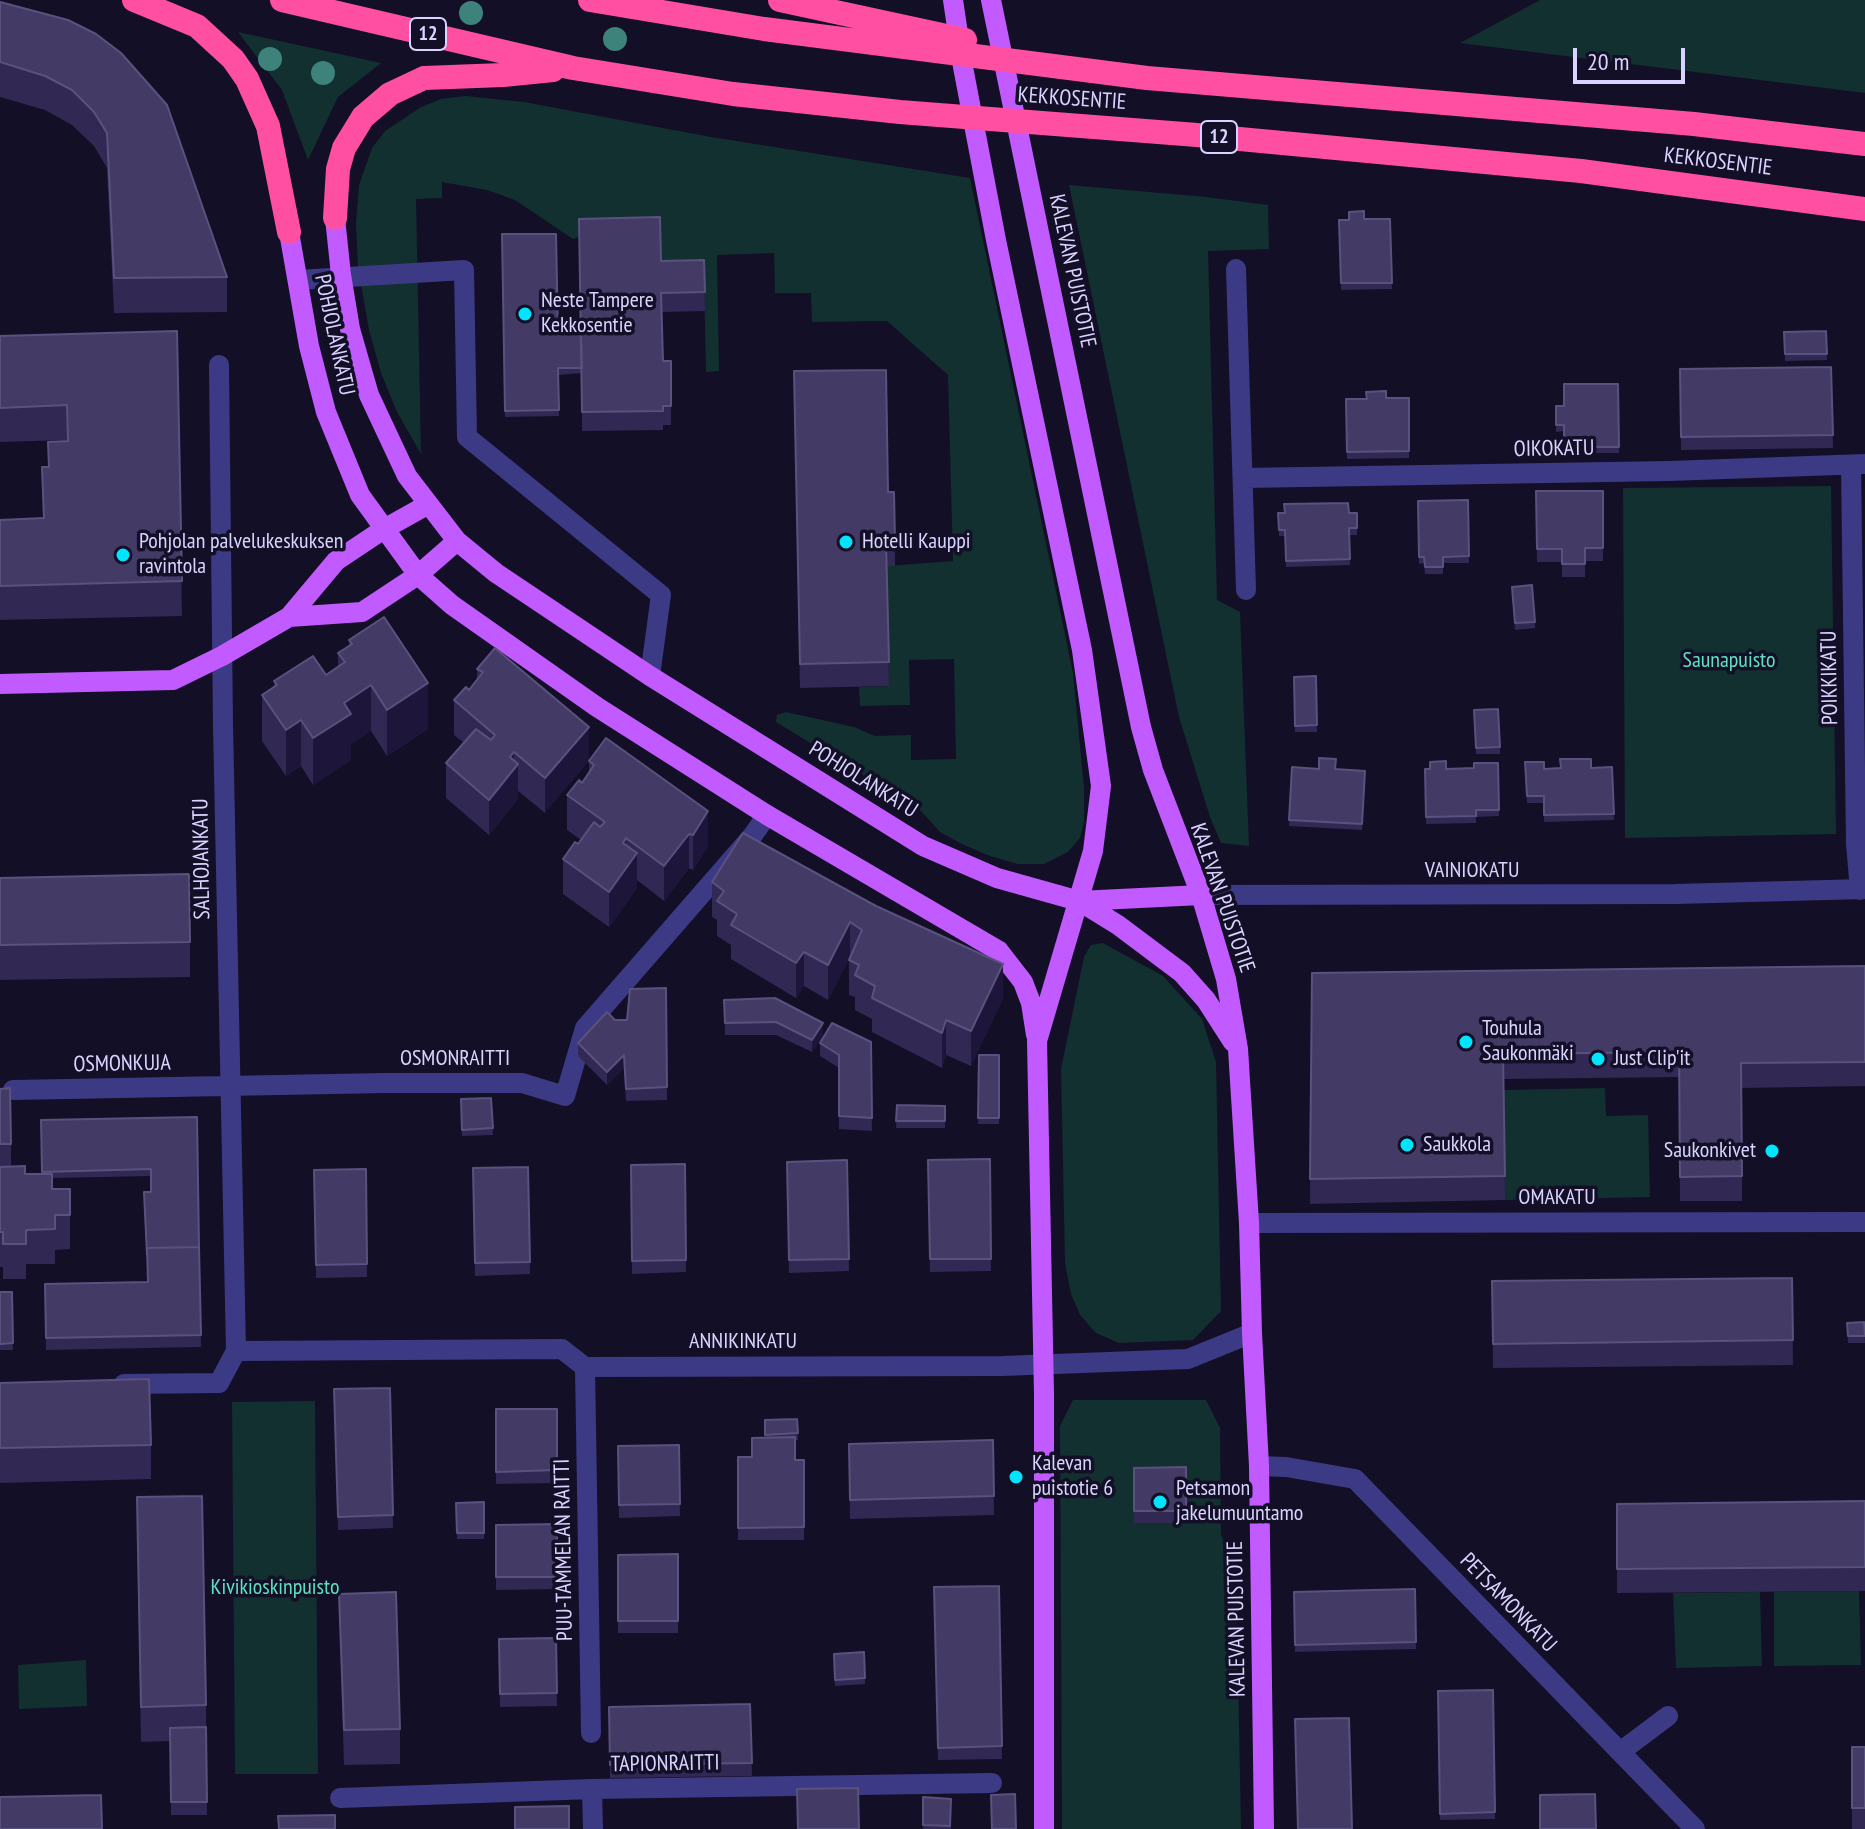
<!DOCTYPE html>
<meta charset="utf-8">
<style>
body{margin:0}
#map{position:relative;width:1865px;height:1829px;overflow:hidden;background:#130f26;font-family:"PT Sans Narrow",sans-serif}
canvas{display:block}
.scale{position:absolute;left:1573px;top:48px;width:112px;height:36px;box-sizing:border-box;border:4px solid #d9d4ff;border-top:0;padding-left:10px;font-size:24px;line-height:28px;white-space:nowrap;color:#d9d4ff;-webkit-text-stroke:6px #130f26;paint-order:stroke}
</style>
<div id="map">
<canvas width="1865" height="1829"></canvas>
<div class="scale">20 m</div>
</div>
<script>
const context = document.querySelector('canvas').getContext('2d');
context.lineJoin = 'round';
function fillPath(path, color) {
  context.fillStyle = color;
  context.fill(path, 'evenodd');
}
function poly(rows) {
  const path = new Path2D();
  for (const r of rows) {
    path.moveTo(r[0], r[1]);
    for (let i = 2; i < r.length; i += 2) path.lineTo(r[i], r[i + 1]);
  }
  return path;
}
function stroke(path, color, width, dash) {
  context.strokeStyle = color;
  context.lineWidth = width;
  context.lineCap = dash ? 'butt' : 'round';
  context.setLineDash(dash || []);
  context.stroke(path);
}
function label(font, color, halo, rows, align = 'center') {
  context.font = font + ' "PT Sans Narrow",sans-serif';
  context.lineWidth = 7;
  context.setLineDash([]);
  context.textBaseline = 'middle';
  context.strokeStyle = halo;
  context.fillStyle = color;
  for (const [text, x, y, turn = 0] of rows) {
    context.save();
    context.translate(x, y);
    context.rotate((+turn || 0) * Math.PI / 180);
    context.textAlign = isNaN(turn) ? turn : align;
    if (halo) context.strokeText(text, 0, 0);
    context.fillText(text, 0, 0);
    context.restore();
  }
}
fillPath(poly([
 [1540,0,1865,0,1865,93,1460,43],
 [238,32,381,63,338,97,308,160,282,90],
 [465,96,524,102,711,137,970,178,1073,673,1084,788,1084,822,1080,838,1068,852,1044,864,1018,864,990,856,962,844,940,832,920,810,776,722,777,715,786,712,854,727,875,736,911,735,911,760,956,759,954,659,909,660,910,705,860,706,859,687,889,686,886,566,953,561,948,375,887,321,812,322,811,293,775,293,774,253,717,255,719,371,706,372,704,279,579,237,573,239,515,200,487,190,442,182,442,198,416,199,421,454,397,412,381,373,369,330,358,267,356,223,359,185,372,148,385,131,421,107,441,99],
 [1069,185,1206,197,1268,205,1269,249,1208,251,1217,600,1240,612,1249,846,1221,843,1210,817,1179,717],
 [1831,486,1836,834,1625,838,1623,488],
 [1103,943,1163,976,1202,1019,1216,1062,1221,1311,1193,1340,1119,1343,1096,1333,1080,1315,1071,1294,1065,1263,1061,1069,1084,957,1091,945],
 [1605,1088,1606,1116,1648,1115,1650,1197,1505,1200,1503,1090],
 [1073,1400,1206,1400,1220,1428,1221,1535,1236,1567,1241,1829,1062,1829,1060,1426],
 [315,1401,318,1774,235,1774,232,1402],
 [1859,1591,1861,1665,1774,1666,1774,1592],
 [1760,1592,1762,1666,1676,1668,1673,1593],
 [86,1660,87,1706,19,1709,18,1665]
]), '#12302f');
stroke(poly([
 [1236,269,1246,590],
 [298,280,464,270,467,437,661,595,650,676],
 [1851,465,1856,844,1860,890],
 [1243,478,1669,471,1865,464],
 [1201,895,1675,894,1865,889],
 [13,1090,385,1083,522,1083,565,1096,585,1028,753,835,767,815],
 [1249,1223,1865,1222],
 [236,1351,562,1349,585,1367,1002,1366,1188,1359,1252,1333],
 [585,1367,591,1733],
 [124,1384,219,1383,236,1351,223,725,219,365],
 [1259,1466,1286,1467,1355,1479,1695,1829],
 [1620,1752,1668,1716],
 [592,1789,593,1829],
 [340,1798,592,1789,992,1783]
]), '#3d3a85', 20);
stroke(poly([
 [953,0,963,67,996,240,1082,650,1101,786,1093,851,1037,1041,1044,1394,1044,1829],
 [991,0,1141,727,1153,770,1201,895,1226,979,1238,1049,1249,1223,1252,1333,1259,1466,1264,1829],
 [335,218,341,275,350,329,369,395,407,476,457,541,496,573,650,676,923,846,997,878,1079,901,1118,925,1182,973,1206,1000,1233,1042],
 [289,232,309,346,326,412,360,495,418,575,452,605,597,707,767,815,999,951,1023,982,1031,1003,1036,1035],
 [289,617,362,612,418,575,457,541],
 [0,684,173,680,222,656,289,617,336,561,384,529,427,505],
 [1079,901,1201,895]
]), '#c25bff', 20);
stroke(poly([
 [134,0,197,26,233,59,247,79,268,126,289,232],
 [282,0,573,68,733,94,900,112,1197,135,1581,171,1865,209],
 [590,0,764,29,1147,78,1694,124,1865,144],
 [780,0,965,40],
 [335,218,338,169,344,148,363,117,390,94,424,78,503,75,553,70]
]), '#ff4fa3', 24);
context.fillStyle = '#3d827b';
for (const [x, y] of [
 [471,13],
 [615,39],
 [270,59],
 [323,73]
]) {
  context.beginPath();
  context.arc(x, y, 12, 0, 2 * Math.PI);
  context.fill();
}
fillPath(poly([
 [0,2,68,20,227,277,227,312,114,313,107,168,94,146,72,125,45,110,0,97],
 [1364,219,1390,219,1392,289,1341,290,1339,220],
 [502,234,558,334,581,334,661,261,704,260,705,311,662,312,663,361,671,361,671,425,663,425,663,430,582,431,582,373,558,375,559,416,505,417],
 [177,331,182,616,0,620,0,520,43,518,42,467,48,467,48,442,67,441,67,440,0,442,0,336],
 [1826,331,1827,360,1785,361,1784,332],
 [1831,367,1833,448,1681,450,1680,369],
 [1618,384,1619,453,1564,453,1564,431,1556,432,1556,406,1564,406],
 [794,396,888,492,895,542,895,566,887,566,889,686,800,688],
 [1409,398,1409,458,1347,459,1346,399],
 [1536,491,1603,491,1603,561,1585,561,1585,577,1562,577,1562,562,1537,562],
 [1468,500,1469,563,1443,563,1443,574,1425,574,1424,563,1419,564,1418,501],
 [1278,513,1357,513,1357,535,1349,535,1350,565,1286,567,1285,536,1279,536],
 [1512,593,1535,622,1535,628,1515,630],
 [349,640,428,729,387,756,371,731,351,744,351,760,313,785,301,766,286,776,262,741,262,695,274,687,274,681,326,675,338,666,338,653,349,646],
 [477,669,589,727,545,813,518,791,518,799,489,835,446,798,446,763,464,743,454,735,454,700,469,690,477,679],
 [1316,676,1317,732,1295,732,1294,677],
 [1474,710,1500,747,1500,754,1476,754],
 [589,761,708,846,693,870,689,868,664,901,637,880,637,888,609,927,563,894,563,859,581,840,567,830,567,795,582,783,589,772],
 [1525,762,1544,769,1612,767,1614,820,1544,822,1544,803,1527,803],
 [1498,763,1499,816,1476,817,1476,823,1426,824,1425,769,1474,768],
 [1292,767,1365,771,1362,830,1289,826],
 [743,833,1003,998,971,1066,946,1055,942,1068,872,1032,872,1019,855,1010,855,997,849,995,849,960,850,957,828,1000,804,986,796,998,731,959,731,945,717,936,717,920,712,917,712,882],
 [0,878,190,942,190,977,0,980],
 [1865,966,1865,1086,1742,1088,1742,1201,1680,1201,1679,1077,1504,1079,1505,1200,1310,1204,1312,973],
 [666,988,667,1100,626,1101,624,1068,607,1085,578,1056,578,1043,615,1020,627,1020],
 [724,1000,823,1036,812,1052,776,1035,725,1035],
 [871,1042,872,1131,839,1129,839,1068,820,1056,820,1043],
 [979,1055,999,1055,999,1124,978,1124],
 [0,1089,11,1144,11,1166,25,1174,42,1174,41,1120,197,1117,201,1347,46,1350,45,1284,147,1282,151,1176,52,1178,52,1189,70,1189,70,1249,55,1250,55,1264,26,1264,26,1279,3,1279,3,1267,0,1267],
 [491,1098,493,1135,462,1136,461,1099],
 [897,1105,945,1106,945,1128,896,1128],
 [990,1159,991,1271,930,1272,928,1160],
 [847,1160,849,1271,789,1273,787,1162],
 [685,1164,686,1272,632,1274,631,1165],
 [528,1167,530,1274,475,1276,473,1168],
 [366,1169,367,1277,316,1278,314,1170],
 [1792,1278,1793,1365,1493,1368,1492,1281],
 [0,1292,12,1292,13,1350,0,1350],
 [1864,1322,1865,1343,1848,1343,1847,1323],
 [0,1383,151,1445,151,1479,0,1483],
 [390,1388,393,1528,338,1530,334,1389],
 [496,1409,557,1409,557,1483,496,1484],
 [797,1419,798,1440,795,1440,795,1460,804,1460,804,1540,738,1540,738,1457,752,1457,765,1438,765,1420],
 [993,1440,994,1515,850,1519,849,1444],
 [679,1445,680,1516,619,1518,618,1446],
 [1186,1467,1186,1523,1134,1523,1134,1468],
 [1865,1501,1865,1591,1617,1593,1617,1504],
 [484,1502,484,1539,457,1539,456,1503],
 [557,1524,557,1589,496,1590,496,1525],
 [137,1532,206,1705,207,1815,171,1815,170,1741,141,1742],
 [678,1554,678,1633,618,1633,618,1555],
 [999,1586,1002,1759,938,1760,934,1587],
 [1415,1589,1416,1649,1295,1652,1294,1592],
 [339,1594,400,1729,400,1764,344,1765],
 [556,1638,557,1706,500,1707,499,1639],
 [864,1652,865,1684,835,1686,834,1654],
 [1493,1690,1495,1819,1440,1820,1438,1691],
 [750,1704,752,1776,610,1778,609,1707],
 [1852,1747,1865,1747,1865,1829,1852,1829],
 [951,1799,951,1829,923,1829,923,1825]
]), '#312854');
fillPath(poly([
 [428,683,428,729,387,756,387,710],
 [371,685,371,731,351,744,351,760,313,785,313,738,344,703],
 [301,720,301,766,286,776,286,730],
 [589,727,589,761,545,813,545,778],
 [514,752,514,770,518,764,518,799,489,835,489,800,510,757],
 [708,811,708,846,693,870,693,835],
 [689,834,689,868,664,901,664,866],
 [626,838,626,868,637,853,637,888,609,927,609,892,623,843],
 [850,922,850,957,828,1000,828,965],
 [804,952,804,986,796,998,796,963],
 [1003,964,1003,998,971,1066,971,1031],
 [946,1020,946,1055,942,1068,942,1033],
 [823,1023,823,1036,812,1052,812,1040],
 [624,1055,624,1068,607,1085,607,1072]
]), '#1d163a');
const building = poly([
 [0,2,68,20,96,34,121,53,167,105,227,277,114,278,107,133,94,112,72,90,45,76,0,62,0,2],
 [1364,211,1364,219,1390,219,1392,283,1341,283,1339,220,1349,220,1349,212,1364,211],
 [660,217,661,261,704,260,705,292,661,293,663,361,671,361,671,406,663,406,663,411,582,412,579,219,660,217],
 [502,234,556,234,558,334,581,334,582,368,558,368,559,410,505,411,502,234],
 [177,331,182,581,0,586,0,520,44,518,42,467,49,467,48,442,68,441,67,405,0,408,0,336,177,331],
 [1826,331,1827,354,1785,354,1784,332,1826,331],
 [1831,367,1833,435,1681,437,1680,369,1831,367],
 [886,370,888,492,894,492,895,542,886,542,889,662,800,664,794,371,886,370],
 [1564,384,1618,384,1619,447,1564,447,1564,425,1556,425,1556,406,1564,406,1564,384],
 [1386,391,1386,398,1409,398,1409,451,1347,452,1346,399,1367,399,1366,392,1386,391],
 [1536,491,1603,491,1603,548,1585,548,1585,564,1562,564,1562,549,1537,549,1536,491],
 [1468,500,1469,556,1443,557,1443,567,1425,567,1424,557,1419,557,1418,501,1468,500],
 [1348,503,1349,513,1357,513,1357,528,1349,528,1350,559,1286,561,1285,530,1279,530,1278,513,1285,513,1284,504,1348,503],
 [1532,585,1535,622,1515,623,1512,587,1532,585],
 [384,617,428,683,387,710,371,685,344,703,351,714,313,738,301,720,286,730,262,695,277,685,274,681,313,656,326,675,345,662,338,653,352,644,349,640,384,617],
 [495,648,589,727,545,778,514,752,510,757,518,764,489,800,446,763,476,729,491,740,495,735,454,700,466,687,469,690,483,672,477,669,495,648],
 [1316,676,1317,725,1295,726,1294,677,1316,676],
 [1498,709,1500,747,1476,748,1474,710,1498,709],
 [606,738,708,811,693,835,689,834,664,866,626,838,623,843,637,853,609,892,563,859,575,842,578,844,594,822,600,827,605,822,567,795,579,780,582,783,594,765,589,761,606,738],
 [1319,758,1336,759,1335,769,1365,771,1362,824,1289,820,1292,767,1319,769,1319,758],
 [1560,759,1591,759,1591,768,1612,767,1614,814,1544,815,1544,796,1527,796,1525,762,1544,762,1544,769,1561,768,1560,759],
 [1446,761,1446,769,1474,768,1474,763,1498,763,1499,810,1476,810,1476,816,1426,817,1425,769,1430,769,1430,762,1446,761],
 [743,833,876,906,1003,964,971,1031,946,1020,942,1033,872,998,875,986,855,975,859,965,849,960,862,930,850,922,828,965,804,952,796,963,731,925,737,914,717,901,724,891,712,882,743,833],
 [189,874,190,942,0,945,0,878,189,874],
 [1865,966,1865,1062,1741,1063,1742,1176,1680,1177,1679,1052,1503,1054,1505,1176,1310,1179,1312,973,1865,966],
 [666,988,667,1087,626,1089,624,1055,607,1072,578,1043,607,1012,615,1020,627,1020,630,989,666,988],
 [775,998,823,1023,812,1040,776,1022,725,1023,724,1000,775,998],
 [832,1023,871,1042,872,1118,839,1116,839,1055,820,1043,832,1023],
 [979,1055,999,1055,999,1118,978,1118,979,1055],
 [10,1088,11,1144,0,1144,0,1089,10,1088],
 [491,1098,493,1128,462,1130,461,1099,491,1098],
 [897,1105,945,1106,945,1121,896,1121,897,1105],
 [197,1117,199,1247,147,1248,147,1255,144,1192,151,1192,151,1169,42,1172,41,1120,197,1117],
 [990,1159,991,1259,930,1259,928,1160,990,1159],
 [847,1160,849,1259,789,1260,787,1162,847,1160],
 [685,1164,686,1260,632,1261,631,1165,685,1164],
 [25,1166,25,1174,52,1174,52,1189,70,1189,70,1215,55,1215,55,1229,26,1230,26,1244,3,1244,3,1232,0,1232,0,1167,25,1166],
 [528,1167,530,1262,475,1263,473,1168,528,1167],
 [366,1169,367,1264,316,1265,314,1170,366,1169],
 [199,1247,201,1335,46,1338,45,1284,148,1282,147,1248,199,1247],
 [1792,1278,1793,1340,1493,1344,1492,1281,1792,1278],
 [0,1292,12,1292,13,1343,0,1344,0,1292],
 [1864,1322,1865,1336,1848,1336,1847,1323,1864,1322],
 [149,1379,151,1445,0,1448,0,1383,149,1379],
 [390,1388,393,1515,338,1517,334,1389,390,1388],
 [496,1409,557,1409,557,1470,496,1472,496,1409],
 [797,1419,798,1433,765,1435,765,1420,797,1419],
 [795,1437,795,1460,804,1460,804,1527,738,1528,738,1457,752,1457,752,1438,795,1437],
 [993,1440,994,1496,850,1500,849,1444,993,1440],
 [679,1445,680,1504,619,1505,618,1446,679,1445],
 [1186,1467,1186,1511,1134,1511,1134,1468,1186,1467],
 [202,1496,206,1705,141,1707,137,1497,202,1496],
 [1865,1501,1865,1567,1617,1569,1617,1504,1865,1501],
 [484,1502,484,1533,457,1533,456,1503,484,1502],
 [557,1524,557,1577,496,1577,496,1525,557,1524],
 [678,1554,678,1621,618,1621,618,1555,678,1554],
 [999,1586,1002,1746,938,1748,934,1587,999,1586],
 [1415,1589,1416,1642,1295,1645,1294,1592,1415,1589],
 [396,1592,400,1729,344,1730,339,1594,396,1592],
 [556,1638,557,1693,500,1694,499,1639,556,1638],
 [864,1652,865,1678,835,1680,834,1654,864,1652],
 [1493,1690,1495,1812,1440,1814,1438,1691,1493,1690],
 [750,1704,752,1763,610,1765,609,1707,750,1704],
 [1349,1718,1352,1829,1298,1829,1295,1719,1349,1718],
 [206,1727,207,1802,171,1802,170,1728,206,1727],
 [1852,1747,1865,1747,1865,1808,1852,1808,1852,1747],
 [858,1788,859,1829,798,1829,797,1789,858,1788],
 [1015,1794,1016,1829,992,1829,991,1795,1015,1794],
 [1595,1794,1596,1829,1540,1829,1540,1795,1595,1794],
 [101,1795,102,1829,0,1829,0,1797,101,1795],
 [923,1797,951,1799,950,1826,923,1825,923,1797],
 [569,1806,569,1829,515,1829,515,1807,569,1806],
 [335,1815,335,1829,279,1829,278,1816,335,1815]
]);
fillPath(building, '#433a66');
stroke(building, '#5a527e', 2);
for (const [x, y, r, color] of [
 [525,314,8,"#00e5ff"],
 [846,542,8,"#00e5ff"],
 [123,555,8,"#00e5ff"],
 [1466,1042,8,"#00e5ff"],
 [1598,1059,8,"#00e5ff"],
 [1407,1145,8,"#00e5ff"],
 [1772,1151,8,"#00e5ff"],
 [1016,1477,8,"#00e5ff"],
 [1160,1502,8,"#00e5ff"]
]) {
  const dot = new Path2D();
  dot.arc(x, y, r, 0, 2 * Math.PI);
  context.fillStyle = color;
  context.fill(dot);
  stroke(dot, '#130f26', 3);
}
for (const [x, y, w] of [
 [428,34,36],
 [1219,137,36]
]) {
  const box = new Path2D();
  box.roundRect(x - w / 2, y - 16, w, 32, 6);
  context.fillStyle = '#130f26';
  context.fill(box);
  stroke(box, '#d9d4ff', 2);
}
label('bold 20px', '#d9d4ff', null, [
 ["12",428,34],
 ["12",1219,137]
]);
label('22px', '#d9d4ff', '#130f26', [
 ["KEKKOSENTIE",1072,99,4],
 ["KEKKOSENTIE",1718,162,7],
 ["KALEVAN PUISTOTIE",1072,271,78],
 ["POHJOLANKATU",334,335,78],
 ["OIKOKATU",1554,449,-1],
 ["POIKKIKATU",1830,678,-91],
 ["POHJOLANKATU",863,780,32],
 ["SALHOJANKATU",202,859,-91],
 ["VAINIOKATU",1472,871],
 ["KALEVAN PUISTOTIE",1222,898,71],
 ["OSMONRAITTI",455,1059],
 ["OSMONKUJA",122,1064,-1],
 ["OMAKATU",1557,1198],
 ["ANNIKINKATU",743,1342],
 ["PUU-TAMMELAN RAITTI",564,1550,-91],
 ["PETSAMONKATU",1508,1603,46],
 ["KALEVAN PUISTOTIE",1237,1619,-91],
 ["TAPIONRAITTI",665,1764,-1]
]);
label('22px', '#d9d4ff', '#130f26', [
 ["Neste Tampere",541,301],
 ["Kekkosentie",541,326],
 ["Pohjolan palvelukeskuksen",139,542],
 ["ravintola",139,567],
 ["Hotelli Kauppi",862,542],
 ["Touhula",1482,1029],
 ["Saukonmäki",1482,1054],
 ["Just Clip'it",1614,1059],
 ["Saukkola",1423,1145],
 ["Saukonkivet",1756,1151,"right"],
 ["Kalevan",1032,1464],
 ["puistotie 6",1032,1489],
 ["Petsamon",1176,1489],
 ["jakelumuuntamo",1176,1514]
], 'left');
label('22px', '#5fe0c0', '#130f26', [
 ["Saunapuisto",1729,661],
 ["Kivikioskinpuisto",275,1588]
]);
</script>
